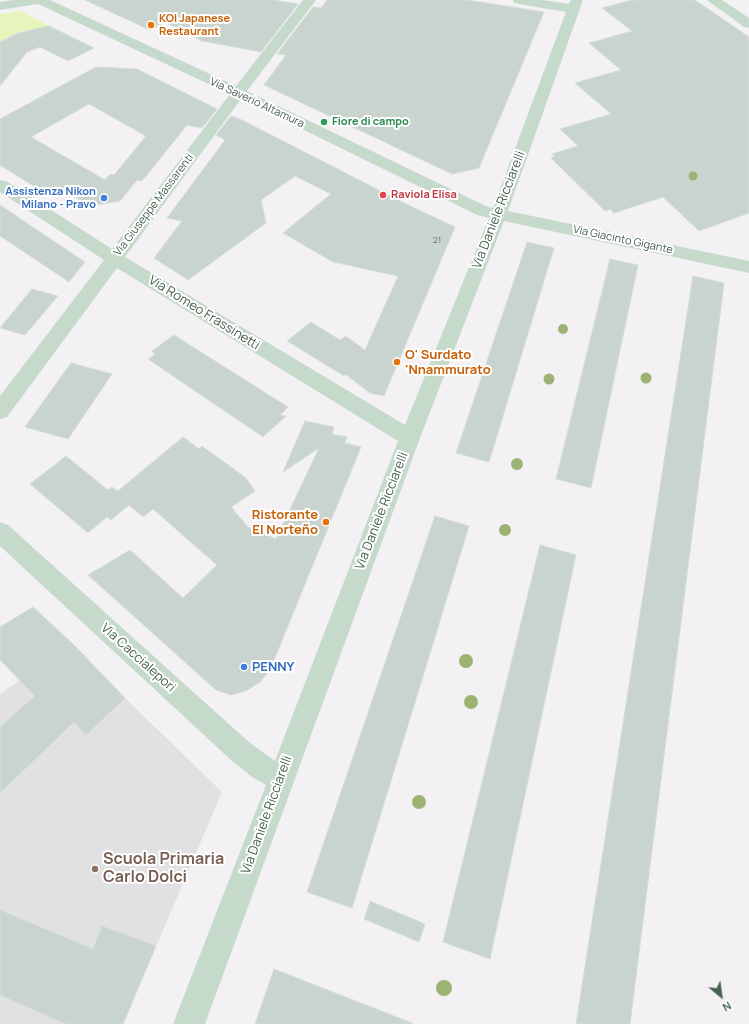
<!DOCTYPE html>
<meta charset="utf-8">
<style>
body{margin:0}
#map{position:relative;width:749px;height:1024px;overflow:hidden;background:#f3f1f3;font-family:Manrope,sans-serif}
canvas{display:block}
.north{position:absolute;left:701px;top:976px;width:40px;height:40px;-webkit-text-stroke:3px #fff;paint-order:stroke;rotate:151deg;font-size:11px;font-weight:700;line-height:16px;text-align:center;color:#46614f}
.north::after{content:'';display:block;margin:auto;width:14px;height:18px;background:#46614f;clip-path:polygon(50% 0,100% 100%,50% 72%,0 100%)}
</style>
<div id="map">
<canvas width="749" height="1024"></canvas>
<div class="north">N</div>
</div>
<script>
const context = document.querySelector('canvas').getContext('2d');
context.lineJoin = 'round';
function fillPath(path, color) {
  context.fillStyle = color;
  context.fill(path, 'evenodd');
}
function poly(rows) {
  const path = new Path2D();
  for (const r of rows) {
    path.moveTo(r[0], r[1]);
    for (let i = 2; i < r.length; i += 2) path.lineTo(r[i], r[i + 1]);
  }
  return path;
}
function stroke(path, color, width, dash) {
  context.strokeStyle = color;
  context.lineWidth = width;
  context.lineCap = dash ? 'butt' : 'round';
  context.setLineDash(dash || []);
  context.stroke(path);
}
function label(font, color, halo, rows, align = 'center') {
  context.font = font + ' Manrope,sans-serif';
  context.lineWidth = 4;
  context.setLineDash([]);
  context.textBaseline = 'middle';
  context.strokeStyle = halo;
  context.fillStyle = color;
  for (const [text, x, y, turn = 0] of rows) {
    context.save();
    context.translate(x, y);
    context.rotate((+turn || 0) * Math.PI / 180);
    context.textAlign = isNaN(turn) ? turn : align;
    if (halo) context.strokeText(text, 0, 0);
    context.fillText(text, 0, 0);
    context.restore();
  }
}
fillPath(poly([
 [73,644,125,698,222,792,123,1024,0,1024,0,694]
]), '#e1e0e2');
fillPath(poly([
 [21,11,49,26,18,33,0,42,0,14]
]), '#e6f5bb');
const building = poly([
 [85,0,273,0,298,4,261,52,202,41,165,22,150,30,85,0],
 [327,0,467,0,544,12,479,168,452,174,264,85,286,55,277,54,313,7,321,8,327,0],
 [632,0,695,0,749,37,749,213,699,231,663,197,614,213,610,209,605,211,551,158,555,156,552,154,578,146,560,129,611,114,575,83,621,70,589,43,632,31,602,8,632,0],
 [49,26,94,48,68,61,40,47,27,52,0,86,0,42,18,33,49,26],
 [96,67,137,69,217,109,202,128,187,125,142,181,137,180,120,201,90,206,61,188,48,195,0,165,0,119,96,67],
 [89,104,146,136,114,175,110,174,105,180,31,137,89,104],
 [231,116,242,120,404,203,455,227,384,396,370,393,345,374,344,376,287,341,311,322,340,340,346,336,365,350,398,276,333,262,283,233,331,194,295,176,261,200,266,223,188,280,154,258,182,221,167,218,225,140,216,135,231,116],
 [0,205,85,262,69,282,0,236,0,205],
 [527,242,554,248,489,462,456,453,527,242],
 [610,259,638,265,591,488,556,479,610,259],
 [693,276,724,283,630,1024,576,1024,693,276],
 [32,289,58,296,25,335,0,328,32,289],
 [174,335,288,407,280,415,286,416,263,437,148,359,155,354,152,351,174,335],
 [71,363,112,374,68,439,25,427,71,363],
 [305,421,334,427,332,434,347,437,345,443,361,447,270,670,260,682,246,691,231,695,216,690,88,575,130,550,183,598,217,565,153,509,143,517,129,505,111,520,107,517,88,533,30,484,66,456,108,490,112,487,118,491,183,437,199,449,202,446,246,478,255,491,231,507,248,527,276,539,319,448,283,472,305,421],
 [435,516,469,526,352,908,307,892,435,516],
 [540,545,576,555,490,959,443,942,540,545],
 [33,607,73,644,125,698,86,735,74,722,0,793,0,727,35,696,0,660,0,627,33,607],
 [370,901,425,924,419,942,364,919,370,901],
 [0,910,93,949,102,926,156,946,123,1024,66,1024,0,995,0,910],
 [274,969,412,1023,412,1024,255,1024,274,969]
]);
fillPath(building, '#cad4cf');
stroke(building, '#d4ddd9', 1);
fillPath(poly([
 [14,0,50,0,236,86,303,0,316,0,247,91,488,207,493,208,566,12,519,4,514,3,513,0,543,0,569,4,571,0,583,0,508,211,749,261,749,273,504,221,420,438,205,1024,173,1024,266,785,252,777,232,761,0,546,0,522,8,525,250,743,275,761,398,441,117,268,7,417,0,419,0,396,104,260,0,192,0,180,6,181,112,249,230,94,38,4,0,10,0,2,14,0],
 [241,99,477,215,489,218,405,425,125,257,241,99],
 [707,0,722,0,749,18,749,28,744,27,707,0]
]), '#c6dacc');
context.fillStyle = '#9db374';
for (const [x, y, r] of [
 [693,176,4.5],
 [563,329,5],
 [646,378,5.5],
 [549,379,5.5],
 [517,464,6],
 [505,530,6],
 [466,661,7],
 [471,702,7],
 [419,802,7],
 [444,988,8]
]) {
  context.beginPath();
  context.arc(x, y, r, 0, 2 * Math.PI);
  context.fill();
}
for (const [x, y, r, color] of [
 [151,25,4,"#e8710a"],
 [324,122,4,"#2e9e5b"],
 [383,195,4,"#e0444e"],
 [104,198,4,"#3f7fe0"],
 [397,362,4,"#e8710a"],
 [326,522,4,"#e8710a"],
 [244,667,4,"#3f7fe0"],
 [95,869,4,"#8d6e63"]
]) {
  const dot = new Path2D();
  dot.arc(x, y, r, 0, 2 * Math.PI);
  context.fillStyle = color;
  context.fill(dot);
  stroke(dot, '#fff', 1.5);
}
label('9px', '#677e6f', null, [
 ["21",437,240]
]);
label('bold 11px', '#c56008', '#fff', [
 ["KOI Japanese",159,19],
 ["Restaurant",159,32]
], 'left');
label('11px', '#46614f', '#fff', [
 ["Via Saverio Altamura",257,103,25],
 ["Via Giuseppe Massarenti",154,205,-53],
 ["Via Giacinto Gigante",623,240,12]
]);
label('bold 11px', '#27864d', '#fff', [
 ["Fiore di campo",332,122]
], 'left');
label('bold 11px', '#366cbe', '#fff', [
 ["Assistenza Nikon",96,192],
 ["Milano - Pravo",96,205]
], 'right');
label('bold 11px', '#be3a42', '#fff', [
 ["Raviola Elisa",391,195]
], 'left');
label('13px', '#46614f', '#fff', [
 ["Via Daniele Ricciarelli",499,210,-69],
 ["Via Romeo Frassinetti",204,313,32],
 ["Via Daniele Ricciarelli",382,511,-69],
 ["Via Caccialepori",138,658,42],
 ["Via Daniele Ricciarelli",267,815,-70]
]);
label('bold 13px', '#c56008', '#fff', [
 ["O' Surdato",405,355],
 ["'Nnammurato",405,370],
 ["Ristorante",318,515,"right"],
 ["El Norteño",318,530,"right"]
], 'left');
label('bold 13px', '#366cbe', '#fff', [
 ["PENNY",252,667]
], 'left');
label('bold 16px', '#785e54', '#fff', [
 ["Scuola Primaria",103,860],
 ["Carlo Dolci",103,878]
], 'left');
</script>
